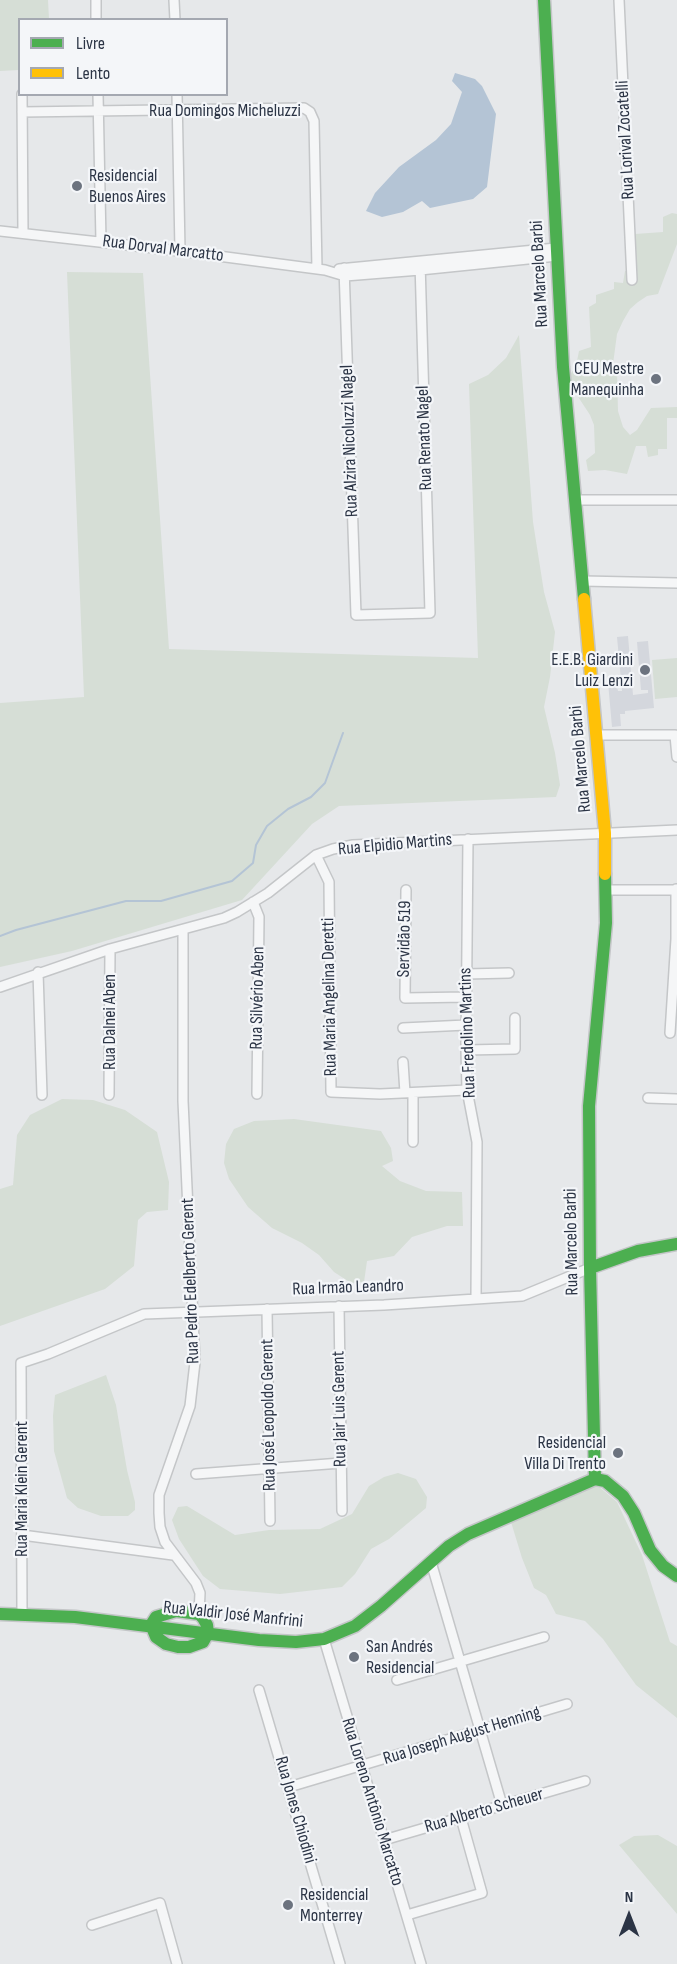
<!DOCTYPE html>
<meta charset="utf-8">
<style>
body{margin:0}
#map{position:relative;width:677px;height:1964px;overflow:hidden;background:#e6e8ea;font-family:"Sofia Sans Condensed",sans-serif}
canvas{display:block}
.legend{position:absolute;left:18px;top:18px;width:210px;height:78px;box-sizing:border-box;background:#f4f6f9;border:2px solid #a4a8b1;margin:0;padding:8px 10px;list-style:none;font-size:18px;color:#2b3445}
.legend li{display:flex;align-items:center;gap:12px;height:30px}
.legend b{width:30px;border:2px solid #a4a8b1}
.north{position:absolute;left:599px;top:1886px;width:60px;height:60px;-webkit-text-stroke:4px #f4f6f9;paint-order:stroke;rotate:0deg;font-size:16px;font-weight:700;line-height:24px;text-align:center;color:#2b3445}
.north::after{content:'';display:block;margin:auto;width:21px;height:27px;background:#2b3445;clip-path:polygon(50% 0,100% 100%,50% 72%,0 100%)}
</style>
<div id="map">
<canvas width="677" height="1964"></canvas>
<ul class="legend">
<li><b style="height:8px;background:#4caf50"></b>Livre</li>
<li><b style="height:8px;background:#ffc107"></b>Lento</li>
</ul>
<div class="north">N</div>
</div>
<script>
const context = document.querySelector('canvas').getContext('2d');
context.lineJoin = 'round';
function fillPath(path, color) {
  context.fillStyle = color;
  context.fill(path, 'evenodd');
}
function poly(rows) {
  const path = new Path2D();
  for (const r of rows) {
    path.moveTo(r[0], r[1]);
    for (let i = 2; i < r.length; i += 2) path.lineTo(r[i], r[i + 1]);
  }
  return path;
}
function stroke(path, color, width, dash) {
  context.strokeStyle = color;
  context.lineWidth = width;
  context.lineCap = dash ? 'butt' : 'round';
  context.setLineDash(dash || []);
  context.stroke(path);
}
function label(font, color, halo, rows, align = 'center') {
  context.font = font + ' "Sofia Sans Condensed",sans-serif';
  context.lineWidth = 4.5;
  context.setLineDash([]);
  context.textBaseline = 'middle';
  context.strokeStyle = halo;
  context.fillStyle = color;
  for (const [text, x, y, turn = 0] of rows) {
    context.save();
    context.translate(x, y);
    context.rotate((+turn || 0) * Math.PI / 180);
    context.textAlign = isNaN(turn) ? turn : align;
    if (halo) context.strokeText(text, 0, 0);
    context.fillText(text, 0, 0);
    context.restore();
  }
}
fillPath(poly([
 [628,636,633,695,648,693,648,690,641,690,637,642,648,641,654,708,625,711,625,714,620,714,621,726,612,727,608,682,616,682,618,691,622,691,617,637]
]), '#d4d7dd');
fillPath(poly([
 [0,0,48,0,49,19,20,20,19,70,0,71],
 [672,213,677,214,677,244,658,294,647,296,638,302,630,309,623,321,617,334,613,364,617,374,618,411,623,427,630,435,637,430,651,408,677,407,677,418,667,418,667,449,658,449,658,455,648,457,646,446,636,446,627,474,605,470,588,471,586,460,595,453,594,425,590,415,571,386,569,376,576,366,579,351,591,347,589,307,596,303,596,295,614,289,614,282,623,283,625,271,634,270,635,234,663,232,663,217],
 [67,272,143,273,169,649,478,658,469,384,488,375,506,358,519,335,533,522,544,592,555,632,550,677,544,707,555,753,560,785,556,797,339,806,312,824,242,900,72,951,0,967,0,703,84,697],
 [677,658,677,697,655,699,652,660],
 [62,1099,93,1100,125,1110,157,1132,169,1182,168,1210,147,1212,138,1220,134,1266,105,1289,0,1326,0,1189,13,1185,17,1135,30,1115],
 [294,1119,381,1131,391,1148,393,1161,382,1166,400,1181,426,1191,462,1192,463,1226,447,1226,412,1237,394,1256,367,1261,364,1282,351,1283,334,1272,319,1255,302,1243,272,1228,248,1207,229,1179,224,1163,226,1144,234,1129,254,1121],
 [106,1375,116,1405,127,1470,135,1502,135,1510,128,1516,101,1516,78,1508,67,1498,54,1451,53,1416,55,1395],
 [398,1473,416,1479,427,1497,426,1508,389,1539,371,1549,355,1574,342,1587,280,1594,220,1589,203,1576,179,1539,172,1520,178,1507,187,1506,235,1535,269,1530,320,1529,352,1514,369,1486,384,1477],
 [597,1485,617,1502,642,1555,670,1642,677,1646,677,1718,636,1685,603,1639,585,1621,556,1614,546,1595,534,1588,522,1558,511,1522],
 [658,1835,677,1846,677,1914,619,1845,634,1836]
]), '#d6ded6');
fillPath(poly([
 [455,73,475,79,482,86,496,114,487,187,473,199,430,208,422,201,403,212,382,217,366,211,375,193,399,167,436,140,451,124,462,92,452,81]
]), '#b4c4d5');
stroke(poly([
 [0,936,16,930,126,901,161,901,232,881,253,863,256,845,267,826,288,809,311,797,325,783,343,733]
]), '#b4c4d5', 2);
const street = poly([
 [96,0,96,20],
 [174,0,175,20],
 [619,0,632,280],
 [22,94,23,233],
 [98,94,101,242],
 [177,94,180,251],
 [22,112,304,108,310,112,314,121,317,269],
 [0,231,180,251,325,270,345,276,420,270,557,256],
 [344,268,356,615,430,613,420,262],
 [339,269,556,248],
 [575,500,677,500],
 [583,581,677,583],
 [597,735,675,735,677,757],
 [468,839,466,1050,467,1090,477,1142,476,1298],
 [316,855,329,882,331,1092,380,1094,467,1090],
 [406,890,405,998,466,997],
 [606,890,677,890],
 [253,902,259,917,257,1094],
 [183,930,183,1101,195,1362,190,1406,159,1495,159,1513,160,1527,165,1542,196,1583,200,1593,199,1614],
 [38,972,42,1095],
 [466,974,509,973],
 [0,987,110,949,224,918,237,912,268,893,316,855,333,849,353,845,677,830],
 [403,1028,466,1025],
 [670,1033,676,939,676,889],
 [466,1050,515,1049,515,1018],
 [403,1062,405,1093],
 [109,1095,110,949],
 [648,1098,677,1099],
 [413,1142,413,1093],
 [339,1306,342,1511],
 [267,1309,270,1521],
 [196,1474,341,1463],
 [22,1535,173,1555],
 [431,1562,502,1805],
 [22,1615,21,1363,48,1354,144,1314,384,1305,522,1296,590,1268],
 [324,1639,421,1964],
 [397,1680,544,1637],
 [259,1690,340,1964],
 [289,1787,567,1704],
 [384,1840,585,1781],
 [407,1915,482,1893,461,1818],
 [92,1925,160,1903,177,1964]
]);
const fast = poly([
 [544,0,563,367,584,599],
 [590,1268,638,1251,677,1244],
 [595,1479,590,1268,589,1106,606,923,605,874],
 [595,1479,605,1481,623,1496,634,1513,650,1550,663,1566,677,1576],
 [176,1611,199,1614,203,1618,207,1625,208,1633,203,1642,189,1647,178,1647,166,1644,156,1637,151,1625,156,1617,176,1611],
 [0,1614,75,1617,259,1640,296,1642,324,1639,355,1626,381,1606,449,1546,468,1534,595,1479]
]);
const slow = poly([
 [584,599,605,833,605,874]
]);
stroke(street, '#c4c6c8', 12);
stroke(fast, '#c4c6c8', 15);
stroke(slow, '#c4c6c8', 15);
stroke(street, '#f5f6f7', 9);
stroke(fast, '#4caf50', 12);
stroke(slow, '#ffc107', 12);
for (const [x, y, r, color] of [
 [77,186,6,"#6c737f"],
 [656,379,6,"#6c737f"],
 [645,670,6,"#6c737f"],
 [618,1453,6,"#6c737f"],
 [354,1657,6,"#6c737f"],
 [288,1905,6,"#6c737f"]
]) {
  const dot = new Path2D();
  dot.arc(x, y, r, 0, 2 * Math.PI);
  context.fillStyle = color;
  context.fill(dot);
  stroke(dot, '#f4f6f9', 2);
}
label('18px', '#2b3445', '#f4f6f9', [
 ["Rua Domingos Micheluzzi",225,111],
 ["Rua Lorival Zocatelli",626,140,-93],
 ["Rua Dorval Marcatto",163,249,7],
 ["Rua Marcelo Barbi",540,274,-93],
 ["Rua Renato Nagel",425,438,-92],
 ["Rua Alzira Nicoluzzi Nagel",350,441,-92],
 ["Rua Marcelo Barbi",581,759,-95],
 ["Rua Elpidio Martins",395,845,-5],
 ["Servidão 519",405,939,-89],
 ["Rua Maria Angelina Deretti",330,997,-91],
 ["Rua Silvério Aben",258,998,-89],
 ["Rua Dalnei Aben",110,1022,-90],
 ["Rua Fredolino Martins",468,1033,-92],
 ["Rua Marcelo Barbi",572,1242,-91],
 ["Rua Pedro Edelberto Gerent",191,1281,-92],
 ["Rua Irmão Leandro",348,1288,-2],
 ["Rua Jair Luis Gerent",340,1409,-91],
 ["Rua José Leopoldo Gerent",269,1415,-91],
 ["Rua Maria Klein Gerent",22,1489,-90],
 ["Rua Valdir José Manfrini",233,1615,6],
 ["Rua Joseph August Henning",462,1736,-17],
 ["Rua Loreno Antônio Marcatto",372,1802,73],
 ["Rua Jones Chiodini",295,1810,74],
 ["Rua Alberto Scheuer",484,1811,-16]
]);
label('18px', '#2b3445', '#f4f6f9', [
 ["Residencial",89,176],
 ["Buenos Aires",89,197],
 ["CEU Mestre",644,369,"right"],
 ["Manequinha",644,390,"right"],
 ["E.E.B. Giardini",633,660,"right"],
 ["Luiz Lenzi",633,681,"right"],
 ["Residencial",606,1443,"right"],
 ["Villa Di Trento",606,1464,"right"],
 ["San Andrés",366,1647],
 ["Residencial",366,1668],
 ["Residencial",300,1895],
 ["Monterrey",300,1916]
], 'left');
</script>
